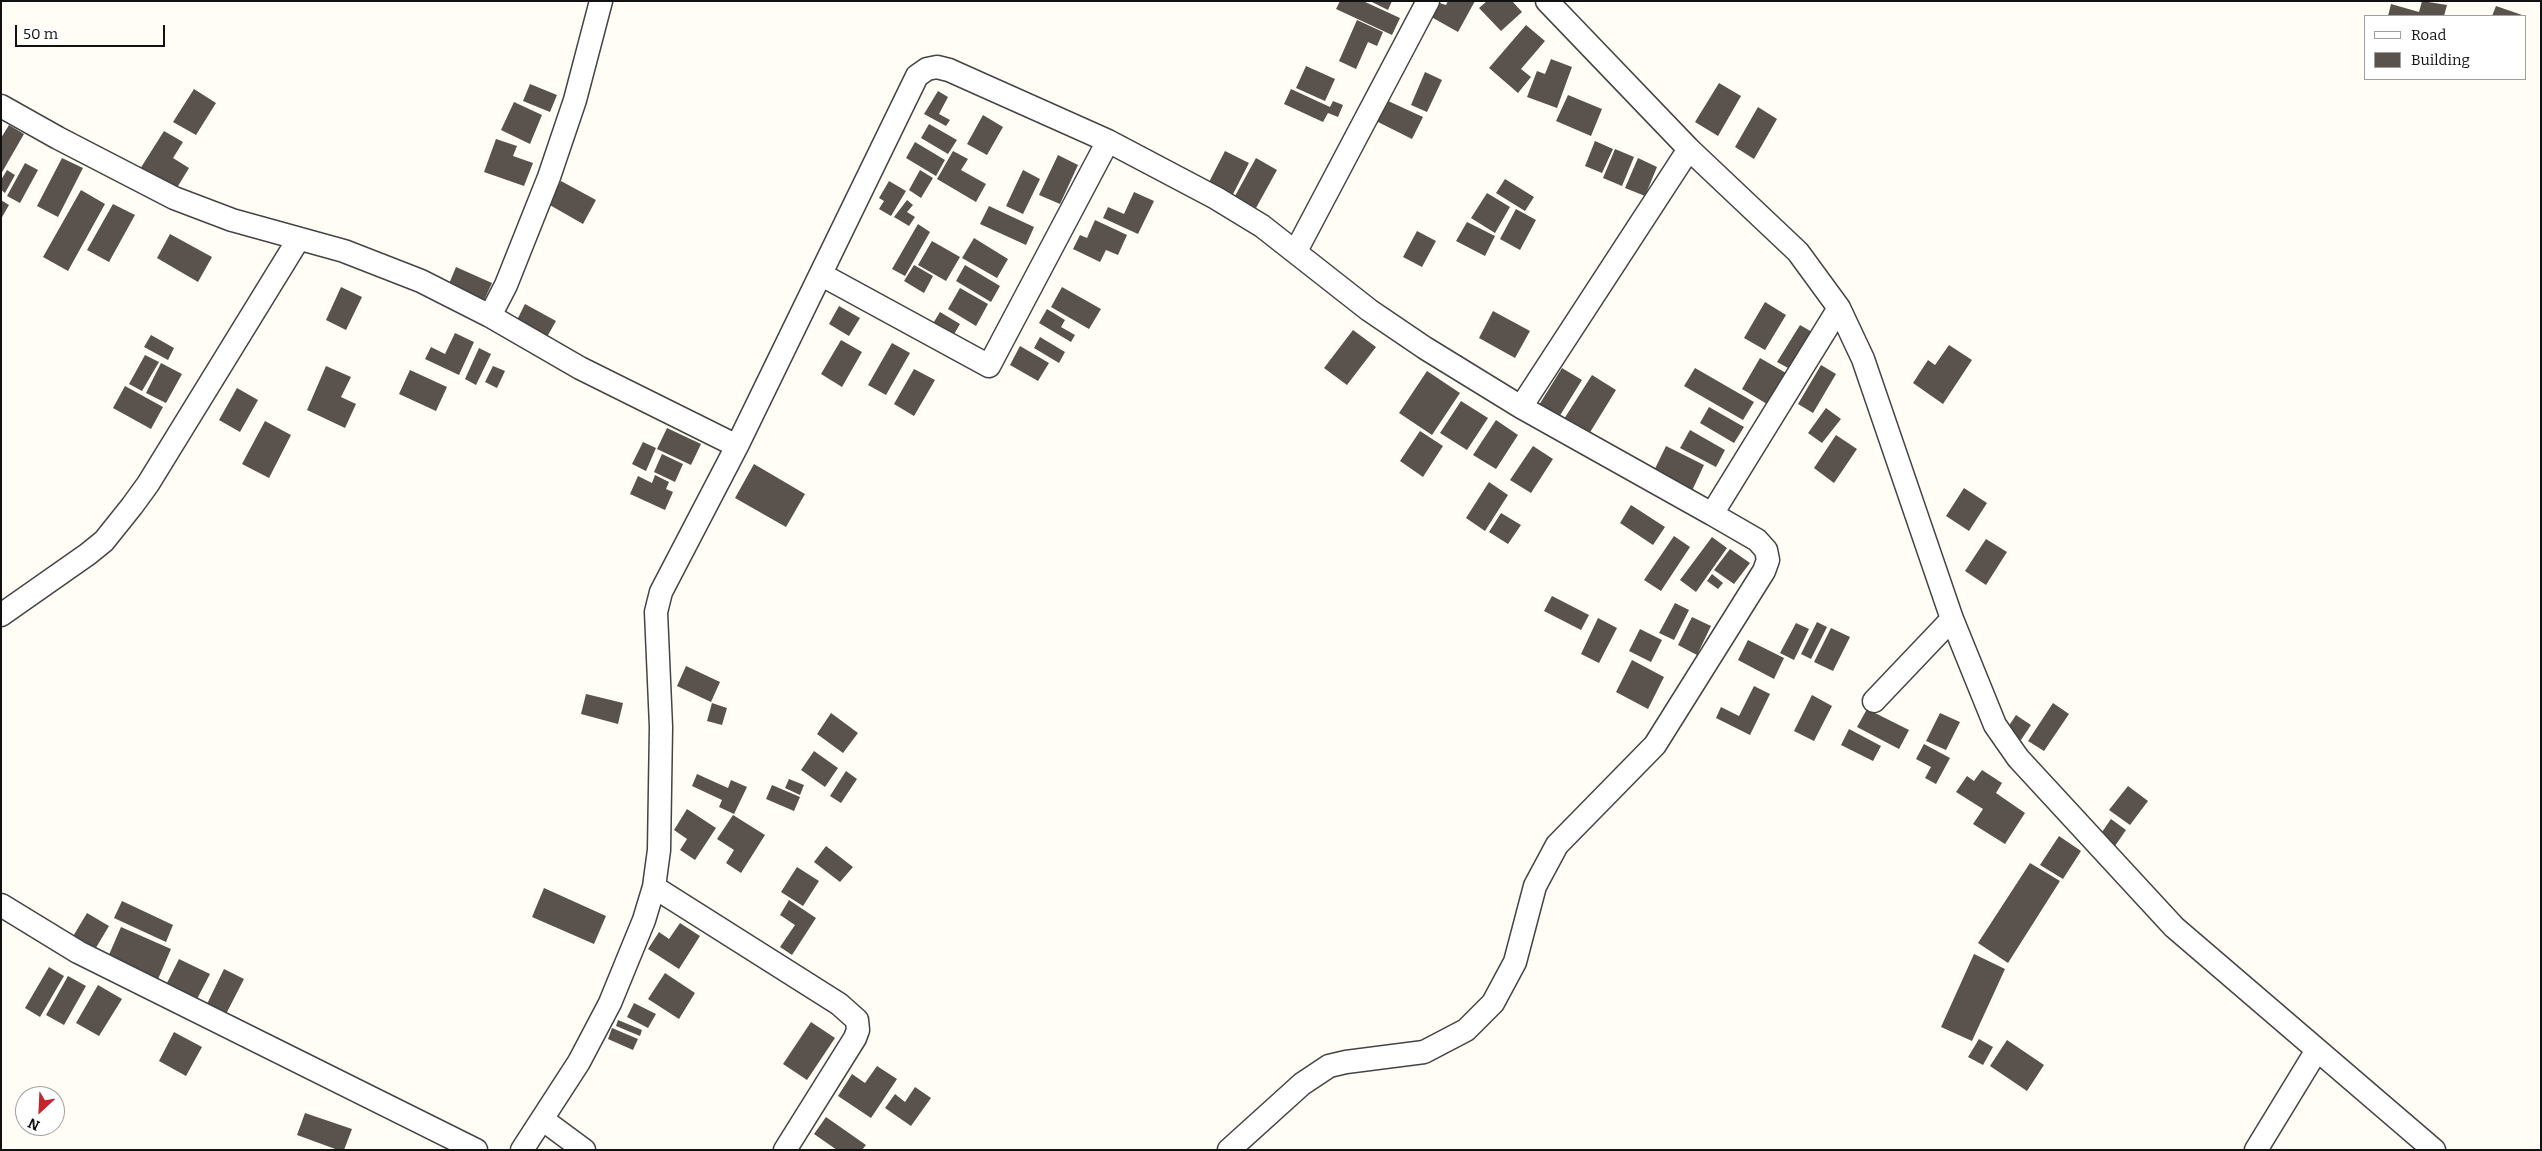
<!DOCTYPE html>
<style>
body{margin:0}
#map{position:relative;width:2542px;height:1151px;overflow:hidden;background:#fffdf5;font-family:Bitter,serif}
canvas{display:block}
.frame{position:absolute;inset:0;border:2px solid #111;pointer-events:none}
.legend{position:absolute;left:2364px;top:15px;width:162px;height:65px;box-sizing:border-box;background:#fff;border:1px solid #a0a0a0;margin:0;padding:6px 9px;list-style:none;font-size:15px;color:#111}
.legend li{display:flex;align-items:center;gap:10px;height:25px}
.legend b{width:25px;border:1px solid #a0a0a0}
.north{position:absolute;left:15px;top:1086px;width:50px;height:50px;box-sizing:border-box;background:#fff;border:1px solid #a0a0a0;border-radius:50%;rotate:205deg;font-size:14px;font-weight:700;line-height:20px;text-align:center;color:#111}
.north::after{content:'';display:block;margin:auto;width:18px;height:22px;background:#c4262e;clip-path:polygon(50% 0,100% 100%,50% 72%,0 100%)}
.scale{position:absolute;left:15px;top:25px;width:150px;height:22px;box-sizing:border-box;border:2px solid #111;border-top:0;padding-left:6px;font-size:15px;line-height:18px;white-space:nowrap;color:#111;-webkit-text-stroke:4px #fff;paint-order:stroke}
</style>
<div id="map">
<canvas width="2542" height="1151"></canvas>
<div class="frame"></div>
<ul class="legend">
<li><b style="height:6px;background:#fff"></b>Road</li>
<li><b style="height:14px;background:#5a524d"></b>Building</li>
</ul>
<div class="north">N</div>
<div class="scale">50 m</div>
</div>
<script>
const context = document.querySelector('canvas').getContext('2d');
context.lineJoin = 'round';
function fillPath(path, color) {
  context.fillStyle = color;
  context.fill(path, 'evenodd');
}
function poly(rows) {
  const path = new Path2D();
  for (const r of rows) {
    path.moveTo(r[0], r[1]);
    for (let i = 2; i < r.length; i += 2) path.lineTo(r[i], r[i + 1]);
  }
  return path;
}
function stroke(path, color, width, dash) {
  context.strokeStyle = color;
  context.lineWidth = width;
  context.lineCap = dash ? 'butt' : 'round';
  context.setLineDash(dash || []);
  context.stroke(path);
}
fillPath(poly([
 [1340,1,1363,1,1400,18,1392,35,1336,9],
 [1370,1,1392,1,1388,10],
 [1433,1,1446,5,1448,1,1475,1,1458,32,1426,14],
 [1487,1,1512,1,1522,12,1501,31,1479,8],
 [2422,1,2447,5,2444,16,2388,16,2391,4,2419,12],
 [2496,6,2525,16,2492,16],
 [1357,20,1383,32,1377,46,1368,42,1356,69,1339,61],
 [1526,25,1545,41,1521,69,1531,77,1518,93,1489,68],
 [1551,59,1572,67,1557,108,1527,97,1537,71,1545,74],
 [1306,66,1335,79,1325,101,1296,88],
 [1425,72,1442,80,1427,112,1411,105],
 [1719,83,1741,96,1718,136,1695,122],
 [530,84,557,95,550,112,523,101],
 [194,89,216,103,196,135,173,122],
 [1291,89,1330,107,1333,101,1343,105,1338,117,1328,113,1323,122,1284,104],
 [938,91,948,97,939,114,950,120,946,126,924,114],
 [1568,95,1602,109,1591,136,1556,121],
 [1386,100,1423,117,1412,139,1376,121],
 [514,102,542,115,530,144,501,130],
 [1758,107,1777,119,1754,159,1735,147],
 [983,115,1003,127,987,155,967,144],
 [929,124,957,140,948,154,921,138],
 [9,125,24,134,1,174,1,138],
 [164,131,183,142,173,158,189,168,175,191,140,169],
 [496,139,517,146,513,156,533,163,524,186,484,172],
 [1595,141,1613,149,1602,173,1585,166],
 [915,142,945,160,936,176,906,158],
 [1615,149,1634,157,1622,186,1603,178],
 [953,151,968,159,961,170,986,184,976,202,937,179],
 [1225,151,1249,163,1232,196,1208,184],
 [1058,155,1078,165,1060,204,1039,195],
 [62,158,83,168,58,217,37,206],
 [1256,158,1277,170,1256,208,1235,196],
 [1638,158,1657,167,1645,196,1625,188],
 [25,163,38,170,20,203,7,196],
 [7,170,15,175,5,193,1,190,1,180],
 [920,170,933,178,921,198,909,190],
 [1023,170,1040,179,1023,214,1006,206],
 [1505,179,1534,197,1525,211,1496,193],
 [561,181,596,200,583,224,548,204],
 [889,181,906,191,891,216,879,209,884,201,879,198],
 [81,190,105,204,68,271,43,257],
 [1134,192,1154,201,1138,234,1103,218,1108,207,1124,214],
 [1487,193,1510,207,1495,233,1471,218],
 [1,200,9,205,1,219],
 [907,200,913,205,907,212,915,217,909,226,894,217],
 [113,204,135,215,109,262,87,250],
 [989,206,1034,227,1026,245,980,224],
 [1516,209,1536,220,1520,250,1500,239],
 [1095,220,1127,235,1118,255,1106,250,1100,262,1073,249,1080,235,1087,238],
 [1467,222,1495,236,1485,256,1456,241],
 [918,224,930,232,905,276,892,269],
 [1417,231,1436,241,1422,267,1403,257],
 [170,234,212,257,198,282,157,258],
 [974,238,1008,259,997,278,962,258],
 [932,241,960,257,946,281,918,265],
 [914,265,933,276,924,293,904,281],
 [965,265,1000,286,991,302,956,281],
 [456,267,492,283,481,307,446,291],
 [341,287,362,297,346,330,326,320],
 [1062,287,1101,309,1089,329,1051,307],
 [960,288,988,304,976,326,948,309],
 [1765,302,1786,315,1765,350,1744,338],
 [525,304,556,321,543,344,513,328],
 [839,306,860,318,849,336,829,324],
 [1047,309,1065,320,1061,327,1075,335,1071,342,1039,323],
 [1493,311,1530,331,1515,358,1479,338],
 [940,312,960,324,949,343,929,330],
 [1800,325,1812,332,1790,369,1777,362],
 [1353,330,1376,347,1347,385,1324,368],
 [455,333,474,342,459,375,425,359,431,347,445,354],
 [151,335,174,348,168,360,144,347],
 [1040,337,1065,352,1059,363,1034,348],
 [841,340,862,352,842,387,821,374],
 [892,343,910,353,886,395,868,385],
 [1949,345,1972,360,1943,404,1913,383,1928,360,1935,365],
 [1020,346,1049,363,1038,381,1010,365],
 [479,348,491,354,476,385,465,379],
 [145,355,159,362,142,391,129,384],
 [1760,358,1786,373,1767,404,1742,389],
 [161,363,182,374,166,403,146,393],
 [1821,365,1836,374,1813,413,1798,404],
 [326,366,351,377,341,397,356,404,345,428,307,410],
 [493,366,505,371,497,388,485,382],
 [1562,368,1582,380,1559,417,1539,405],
 [1695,368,1754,402,1743,420,1684,386],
 [914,369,935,380,914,416,894,404],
 [410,370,447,387,436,411,399,394],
 [1427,371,1460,393,1432,435,1399,413],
 [1592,375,1616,390,1589,434,1564,419],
 [125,386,163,407,151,429,113,408],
 [237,388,258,400,240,432,219,420],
 [1461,401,1488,418,1467,450,1440,433],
 [1709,407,1744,427,1734,443,1700,423],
 [1826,408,1841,419,1822,443,1808,433],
 [1496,420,1518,435,1496,469,1473,455],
 [265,421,291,435,269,478,242,464],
 [667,428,701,444,691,465,657,449],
 [1690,430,1725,450,1716,467,1680,448],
 [1420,431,1443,446,1423,477,1400,461],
 [1836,435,1857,449,1834,483,1814,468],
 [643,442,656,448,646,471,632,464],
 [1533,446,1553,459,1531,493,1510,480],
 [1666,446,1704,465,1690,495,1651,477],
 [662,454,683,464,675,482,654,472],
 [754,464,805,494,786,527,735,498],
 [655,475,669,482,666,489,673,492,665,510,630,494,638,476,652,483],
 [1489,482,1508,495,1485,531,1466,518],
 [1964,488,1987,503,1969,531,1946,516],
 [1631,505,1665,527,1653,545,1620,523],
 [1501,513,1521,525,1508,544,1489,532],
 [1674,536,1690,547,1661,591,1644,580],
 [1712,537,1727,548,1696,592,1680,580],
 [1986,539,2007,552,1986,585,1965,571],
 [1730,549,1750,563,1734,584,1714,570],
 [1712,574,1723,583,1718,589,1707,581],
 [1552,596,1589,615,1581,630,1544,611],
 [1675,603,1689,610,1674,640,1659,633],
 [1692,617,1711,626,1697,655,1678,645],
 [1598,618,1617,628,1599,663,1581,654],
 [1817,622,1827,627,1811,659,1801,654],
 [1796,623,1809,629,1794,660,1780,653],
 [1831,628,1850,637,1833,671,1814,662],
 [1640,629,1662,640,1651,662,1629,651],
 [1748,640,1784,658,1774,679,1738,660],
 [1632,660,1664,677,1648,709,1616,692],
 [686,666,720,682,711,702,677,686],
 [1754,686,1770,694,1750,735,1716,718,1721,707,1739,716],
 [586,694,623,703,618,724,581,714],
 [1812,695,1832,706,1814,741,1794,731],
 [712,703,727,708,722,725,707,721],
 [2053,703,2069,714,2044,751,2028,741],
 [1867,709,1909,730,1899,749,1857,727],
 [831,713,858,733,843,753,817,734],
 [1940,713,1960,722,1946,750,1926,741],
 [2016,715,2031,725,2021,740,2006,730],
 [1849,729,1881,746,1873,761,1841,745],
 [1924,744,1950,758,1936,784,1925,778,1931,767,1916,759],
 [814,751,838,768,825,787,801,770],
 [1982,770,2002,783,1996,793,2025,813,2005,844,1973,824,1983,809,1956,792,1967,776,1974,781],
 [846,771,857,779,841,803,830,796],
 [697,774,728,788,731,780,747,787,734,814,719,807,722,800,692,786],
 [789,779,804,785,800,795,785,788],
 [772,785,800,797,794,811,766,799],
 [2128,786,2148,801,2130,825,2109,810],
 [687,809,716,828,695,860,680,850,687,839,674,830],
 [733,815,765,835,741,873,726,863,734,850,717,839],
 [2111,819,2126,830,2115,846,2100,835],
 [2059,836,2081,851,2063,879,2040,865],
 [826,846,853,867,840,882,814,862],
 [2030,863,2060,881,2008,963,1978,943],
 [797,867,819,881,803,906,781,892],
 [544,888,606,916,594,944,532,917],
 [789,900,816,918,792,955,780,947,795,925,780,915],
 [122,901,173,925,166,942,114,918],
 [87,913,109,926,94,951,72,938],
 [680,923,700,936,679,969,648,949,659,932,669,939],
 [121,927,171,949,158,979,108,957],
 [1974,954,2005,969,1972,1041,1941,1027],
 [179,959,210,974,197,999,167,983],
 [49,967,64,976,40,1017,25,1008],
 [224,969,244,979,226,1014,207,1004],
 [665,973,695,993,679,1019,648,999],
 [68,976,86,986,64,1025,46,1015],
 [98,985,122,999,99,1036,76,1023],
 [634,1003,656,1014,648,1028,627,1017],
 [618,1020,642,1030,640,1036,616,1026],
 [811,1022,835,1038,807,1080,783,1064],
 [612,1028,638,1039,633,1050,608,1039],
 [174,1032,202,1047,186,1076,159,1061],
 [1979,1039,1993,1047,1983,1065,1968,1057],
 [2007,1040,2044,1065,2027,1091,1990,1066],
 [877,1066,897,1079,871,1118,838,1096,852,1074,865,1083],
 [915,1087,931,1098,911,1126,885,1108,895,1094,905,1102],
 [305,1113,352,1129,344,1150,338,1150,297,1135],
 [826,1117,866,1145,862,1150,837,1150,814,1134]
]), '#5a524d');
const street = poly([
 [1547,1,1689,149,1798,252,1839,308,1863,359,1952,619,1995,725,2018,758,2174,927,2434,1150],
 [1,106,58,138,174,198,232,220,344,251,421,281,490,316,506,285,549,177,575,100,601,1],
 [1296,251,1428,1],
 [822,275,989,366,1108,141],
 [490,316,580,368,737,446,917,76,927,69,937,67,949,70,1108,141,1216,198,1262,226,1369,310,1425,348,1521,407,1712,514,1839,308],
 [1521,407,1689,149],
 [1,615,88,554,104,541,132,506,148,484,298,240],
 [1874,701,1952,619],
 [654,887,839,1004,857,1020,858,1030,855,1038,785,1150],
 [1,905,78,952,476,1150],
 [542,1119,584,1150],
 [522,1150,579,1062,610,1003,644,920,654,887,659,850,661,727,656,612,661,592,737,446],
 [1229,1150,1302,1084,1329,1066,1346,1062,1424,1052,1466,1030,1493,1003,1515,962,1535,886,1557,845,1655,745,1764,571,1768,560,1766,550,1757,540,1712,514],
 [2256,1150,2317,1050]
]);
stroke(street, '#444', 25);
stroke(street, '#fff', 22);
</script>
